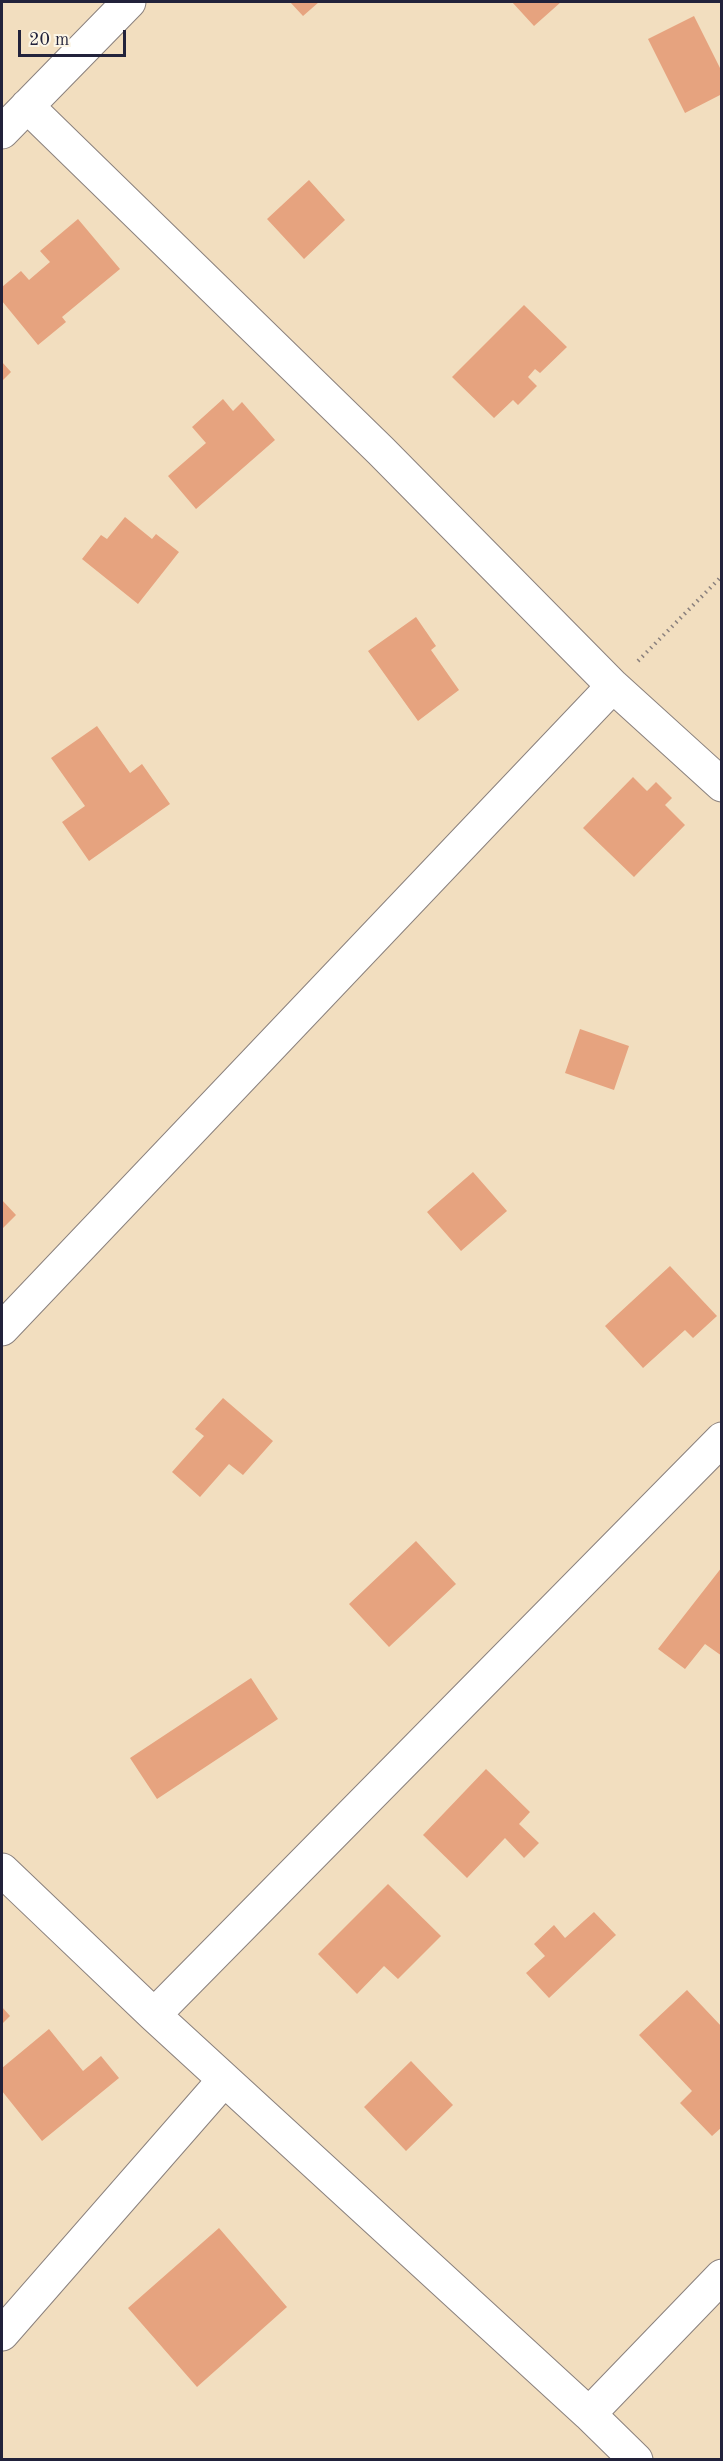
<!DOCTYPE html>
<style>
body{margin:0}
#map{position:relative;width:723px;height:2461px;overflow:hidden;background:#f2debf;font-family:"Old Standard TT",serif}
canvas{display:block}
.frame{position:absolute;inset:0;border:3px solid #22223b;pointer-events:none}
.scale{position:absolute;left:18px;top:30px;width:108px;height:27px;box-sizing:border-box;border:3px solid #22223b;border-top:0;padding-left:8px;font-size:18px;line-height:21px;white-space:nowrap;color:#22223b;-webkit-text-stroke:4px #fcf5e5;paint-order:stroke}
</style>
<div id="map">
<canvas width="723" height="2461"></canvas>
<div class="frame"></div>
<div class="scale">20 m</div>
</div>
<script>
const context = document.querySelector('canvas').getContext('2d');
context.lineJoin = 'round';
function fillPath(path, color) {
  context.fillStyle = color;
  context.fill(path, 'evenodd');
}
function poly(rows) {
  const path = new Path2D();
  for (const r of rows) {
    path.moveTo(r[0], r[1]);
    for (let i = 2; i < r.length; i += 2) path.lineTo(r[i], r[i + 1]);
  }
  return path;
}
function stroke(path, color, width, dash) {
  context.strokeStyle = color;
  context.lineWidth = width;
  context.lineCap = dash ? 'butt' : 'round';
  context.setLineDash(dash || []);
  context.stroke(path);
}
fillPath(poly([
 [290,2,319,2,303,16],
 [512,2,561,2,534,26],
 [694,16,722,72,722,94,685,113,648,39],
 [309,180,345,220,304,259,267,219],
 [78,219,120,269,62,317,66,322,38,345,2,301,2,287,21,271,29,280,50,262,40,251],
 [524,305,567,347,540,373,535,369,528,377,537,386,518,405,513,400,494,418,452,377],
 [2,362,11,372,2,381],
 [223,399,233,411,242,402,275,440,196,509,168,476,206,443,192,427],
 [125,517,152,539,156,534,179,552,138,604,82,559,101,535,107,539],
 [416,617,436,646,431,650,459,690,418,721,368,651],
 [97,726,130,773,142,764,170,804,89,861,62,822,85,806,51,758],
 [633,777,647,791,656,782,672,798,665,805,685,825,634,877,583,828],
 [580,1029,629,1046,614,1090,565,1073],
 [473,1172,507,1211,461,1251,427,1212],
 [2,1200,16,1215,2,1229],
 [670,1266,717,1316,693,1338,685,1330,643,1368,605,1326],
 [223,1398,273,1441,243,1475,229,1464,200,1497,172,1472,204,1436,195,1429],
 [416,1541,456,1584,389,1647,349,1604],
 [722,1567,722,1656,705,1644,685,1669,658,1649],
 [251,1678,278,1719,157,1799,130,1758],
 [486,1769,530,1812,519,1824,539,1843,524,1858,505,1838,467,1878,423,1835],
 [388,1884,441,1936,398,1979,384,1966,357,1994,318,1954],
 [594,1912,616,1935,549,1998,526,1973,545,1956,534,1944,554,1925,565,1938],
 [687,1990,722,2027,722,2127,712,2136,680,2103,692,2091,639,2035],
 [2,2007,10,2016,2,2024],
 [49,2029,83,2071,101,2056,119,2078,42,2141,2,2091,2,2068],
 [411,2061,453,2105,406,2151,364,2107],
 [219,2228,287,2307,197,2387,128,2308]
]), '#e6a37f');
const minor = poly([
 [27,106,381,451,613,686,722,785],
 [2,132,129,2],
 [2,1329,613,686],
 [2,1870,154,2015,589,2414,636,2460],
 [154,2015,722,1439],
 [2,2334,224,2080],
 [589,2414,722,2276]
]);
stroke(minor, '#8a807d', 35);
stroke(poly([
 [638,661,722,576]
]), '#8a807d', 4, [1.5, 4.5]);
stroke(minor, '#fff', 33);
</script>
